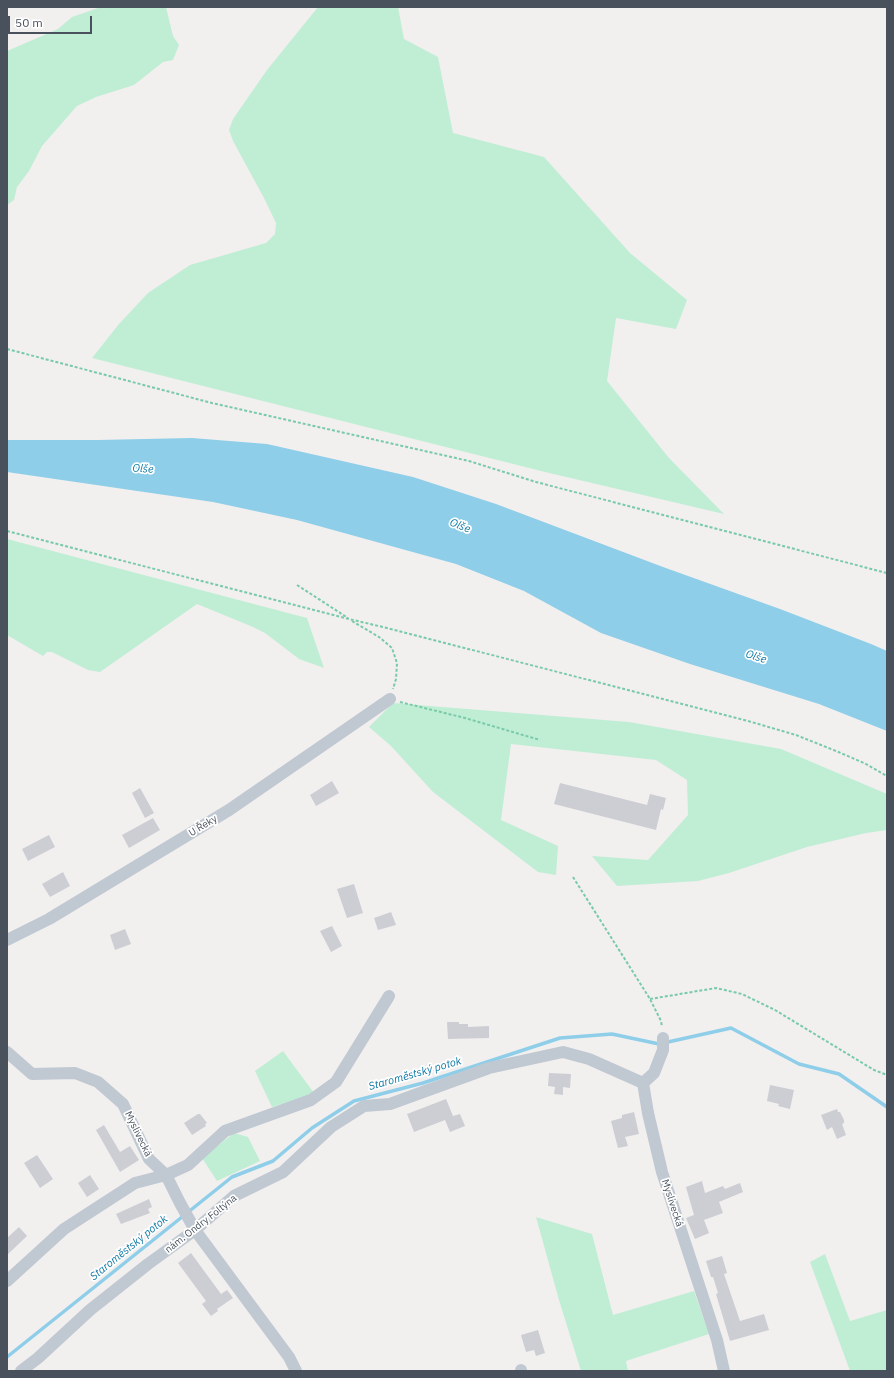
<!DOCTYPE html>
<meta charset="utf-8">
<style>
body{margin:0}
#map{position:relative;width:894px;height:1378px;overflow:hidden;background:#f2efef;font-family:"IBM Plex Sans",sans-serif}
canvas{display:block}
.frame{position:absolute;inset:0;border:8px solid #48515c;pointer-events:none}
.scale{position:absolute;left:8px;top:16px;width:84px;height:18px;box-sizing:border-box;border:2px solid #48515c;border-top:0;padding-left:5px;font-size:12px;line-height:14px;white-space:nowrap;color:#48515c;-webkit-text-stroke:3px #fff;paint-order:stroke}
</style>
<div id="map">
<canvas width="894" height="1378"></canvas>
<div class="frame"></div>
<div class="scale">50 m</div>
</div>
<script>
const context = document.querySelector('canvas').getContext('2d');
context.lineJoin = 'round';
function fillPath(path, color) {
  context.fillStyle = color;
  context.fill(path, 'evenodd');
}
function poly(rows) {
  const path = new Path2D();
  for (const r of rows) {
    path.moveTo(r[0], r[1]);
    for (let i = 2; i < r.length; i += 2) path.lineTo(r[i], r[i + 1]);
  }
  return path;
}
function stroke(path, color, width, dash) {
  context.strokeStyle = color;
  context.lineWidth = width;
  context.lineCap = dash ? 'butt' : 'round';
  context.setLineDash(dash || []);
  context.stroke(path);
}
function label(font, color, halo, rows, align = 'center') {
  context.font = font + ' "IBM Plex Sans",sans-serif';
  context.lineWidth = 3.5;
  context.setLineDash([]);
  context.textBaseline = 'middle';
  context.strokeStyle = halo;
  context.fillStyle = color;
  for (const [text, x, y, turn = 0] of rows) {
    context.save();
    context.translate(x, y);
    context.rotate((+turn || 0) * Math.PI / 180);
    context.textAlign = isNaN(turn) ? turn : align;
    if (halo) context.strokeText(text, 0, 0);
    context.fillText(text, 0, 0);
    context.restore();
  }
}
fillPath(poly([
 [101,7,166,7,173,36,179,45,173,60,163,62,134,85,96,97,77,106,42,146,29,171,17,187,14,200,7,205,7,51,58,29,72,17],
 [318,7,398,7,404,39,438,57,453,133,544,157,630,253,687,300,676,329,616,318,607,381,669,458,724,514,545,472,92,358,119,324,148,293,190,265,266,243,275,234,276,223,264,198,233,141,229,130,233,119,267,70],
 [7,539,307,618,324,668,299,659,265,633,253,627,197,604,100,672,88,670,52,652,47,652,43,656,7,635],
 [393,703,629,722,781,749,887,794,887,830,866,833,807,847,729,873,698,881,617,886,592,856,648,860,688,815,687,780,656,760,511,744,501,820,558,846,556,875,538,872,433,792,391,746,369,727],
 [283,1051,314,1093,302,1098,272,1107,255,1071],
 [234,1133,248,1137,260,1161,217,1181,202,1158],
 [536,1217,592,1234,613,1315,694,1291,709,1334,626,1361,628,1371,581,1371,559,1300],
 [825,1254,850,1321,887,1310,887,1371,850,1371,810,1262]
]), '#bfeed5');
fillPath(poly([
 [192,438,267,444,413,477,496,504,663,567,780,609,871,644,887,651,887,731,819,704,690,664,601,633,524,591,456,564,297,520,213,502,7,472,7,440,98,440]
]), '#8ecee9');
stroke(poly([
 [7,1357,232,1177,273,1161,312,1128,354,1101,423,1083,560,1038,612,1034,659,1044,731,1028,799,1064,839,1074,887,1107]
]), '#8ecee9', 3.5);
fillPath(poly([
 [332,781,339,793,316,806,310,795],
 [560,783,647,805,650,794,666,798,663,810,661,809,656,830,554,804],
 [140,788,154,813,145,818,132,793],
 [153,818,160,830,129,848,122,835],
 [49,835,55,847,28,861,22,849],
 [63,872,70,886,50,897,42,884],
 [354,884,363,913,347,918,337,889],
 [391,912,396,925,378,930,374,918],
 [332,926,342,946,331,952,320,931],
 [125,929,131,944,115,950,110,935],
 [447,1022,459,1022,459,1024,468,1024,468,1027,489,1026,489,1038,448,1039],
 [549,1073,571,1074,570,1088,563,1087,563,1095,554,1094,555,1087,548,1086],
 [770,1085,794,1090,790,1109,778,1106,779,1104,767,1101],
 [446,1099,453,1116,460,1114,465,1126,450,1132,445,1120,414,1132,407,1114],
 [837,1109,838,1112,840,1112,844,1120,844,1123,842,1124,846,1135,837,1139,832,1127,827,1130,821,1115],
 [634,1112,639,1134,625,1137,628,1146,618,1148,611,1121,622,1118,622,1115],
 [198,1114,200,1114,207,1123,205,1124,206,1126,192,1135,184,1123],
 [104,1125,120,1152,130,1146,139,1160,120,1172,96,1130],
 [37,1155,53,1179,40,1188,24,1163],
 [90,1175,99,1189,87,1197,78,1183],
 [702,1181,705,1193,723,1186,725,1189,740,1183,743,1192,719,1202,723,1213,704,1220,709,1233,695,1239,686,1218,694,1215,686,1187],
 [149,1199,152,1207,148,1209,150,1213,121,1224,116,1214],
 [19,1227,27,1236,7,1255,7,1238],
 [191,1253,221,1294,227,1290,233,1298,217,1309,218,1311,211,1316,202,1304,206,1301,178,1263],
 [722,1256,727,1273,724,1274,740,1321,764,1314,769,1330,730,1341,716,1294,718,1293,713,1277,711,1277,706,1261],
 [538,1330,545,1353,536,1356,534,1350,526,1352,521,1335]
]), '#ccced4');
stroke(poly([
 [7,349,212,403,469,461,536,482,887,573],
 [7,531,349,619,387,628,748,721,796,735,836,751,864,763,887,776],
 [297,585,348,618],
 [352,621,379,637,392,648,397,663,396,679,393,689],
 [400,702,465,718,540,740],
 [573,877,650,999,661,1021,662,1027],
 [650,999,716,988,742,994,775,1010,874,1070,887,1075]
]), '#78caa9', 2, [3, 2]);
stroke(poly([
 [7,940,49,919,229,810,390,699],
 [7,1052,32,1074,75,1073,98,1082,123,1104,149,1159,166,1175,180,1203,195,1230,289,1357,296,1371],
 [643,1083,648,1113,662,1172,717,1340,724,1371],
 [643,1083,654,1073,663,1050,663,1038],
 [7,1281,64,1229,135,1183,166,1175,188,1165,225,1131,311,1100,336,1082,389,996],
 [521,1370,521,1371],
 [21,1371,38,1358,90,1310,148,1264,195,1230,234,1196,283,1172,331,1127,364,1106,390,1104,489,1068,563,1052,589,1059,643,1083]
]), '#c0c8d1', 12);
label('10px', '#48515c', '#fff', [
 ["U Řeky",203,826,-31],
 ["Myslivecká",138,1134,64],
 ["Myslivecká",672,1203,72],
 ["nám. Ondry Foltýna",201,1224,-38]
]);
label('italic 11px', '#117aa6', '#fff', [
 ["Olše",143,469,3],
 ["Olše",460,526,22],
 ["Olše",756,657,18],
 ["Staroměstský potok",415,1074,-16],
 ["Staroměstský potok",129,1248,-39]
]);
</script>
